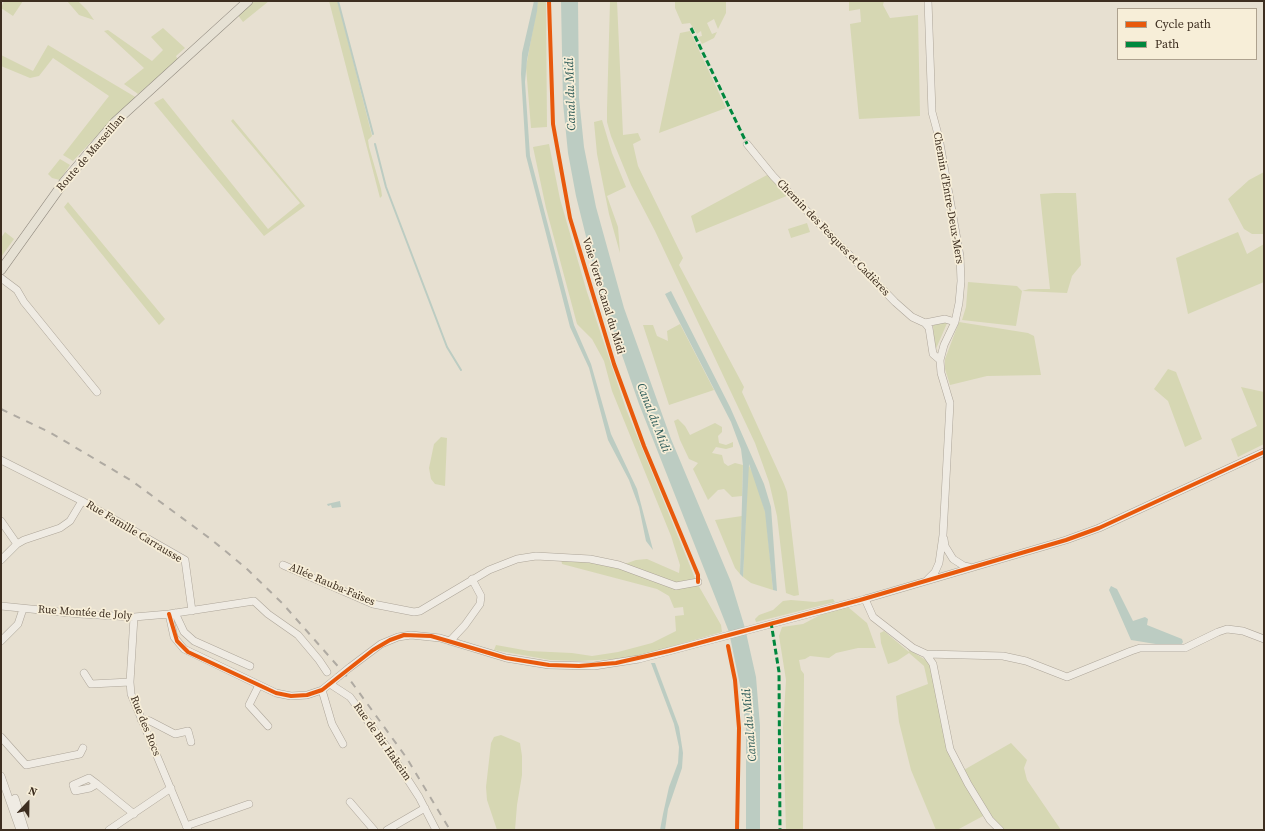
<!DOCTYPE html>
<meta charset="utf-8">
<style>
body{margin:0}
#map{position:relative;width:1265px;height:831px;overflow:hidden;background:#e7e0d1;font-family:"Source Serif 4",serif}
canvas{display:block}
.frame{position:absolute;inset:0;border:2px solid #3d2e20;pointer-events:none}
.legend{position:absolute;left:1117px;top:8px;width:140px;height:52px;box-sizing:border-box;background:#f7eed8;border:1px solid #ada18e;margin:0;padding:5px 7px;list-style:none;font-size:12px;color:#3d2e20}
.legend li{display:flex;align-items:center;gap:8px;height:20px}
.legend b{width:20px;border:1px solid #ada18e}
.north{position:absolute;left:8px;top:783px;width:40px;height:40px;-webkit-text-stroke:3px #f7eed8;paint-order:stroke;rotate:22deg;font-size:11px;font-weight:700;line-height:16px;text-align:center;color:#3d2e20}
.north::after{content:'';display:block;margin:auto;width:14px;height:18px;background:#3d2e20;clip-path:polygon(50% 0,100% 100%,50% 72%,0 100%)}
</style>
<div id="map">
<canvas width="1265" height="831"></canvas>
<div class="frame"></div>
<ul class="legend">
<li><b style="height:5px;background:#e8590c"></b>Cycle path</li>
<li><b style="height:5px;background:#00873e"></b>Path</li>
</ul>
<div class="north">N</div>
</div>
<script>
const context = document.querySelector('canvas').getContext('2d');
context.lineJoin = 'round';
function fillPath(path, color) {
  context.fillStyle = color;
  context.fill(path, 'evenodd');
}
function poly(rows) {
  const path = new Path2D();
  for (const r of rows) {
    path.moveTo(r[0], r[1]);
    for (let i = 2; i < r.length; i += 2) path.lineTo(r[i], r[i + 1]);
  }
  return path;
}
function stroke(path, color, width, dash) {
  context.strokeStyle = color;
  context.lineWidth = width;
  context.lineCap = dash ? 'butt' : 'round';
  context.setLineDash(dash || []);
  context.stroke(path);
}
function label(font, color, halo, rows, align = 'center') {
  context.font = font + ' "Source Serif 4",serif';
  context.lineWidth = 3.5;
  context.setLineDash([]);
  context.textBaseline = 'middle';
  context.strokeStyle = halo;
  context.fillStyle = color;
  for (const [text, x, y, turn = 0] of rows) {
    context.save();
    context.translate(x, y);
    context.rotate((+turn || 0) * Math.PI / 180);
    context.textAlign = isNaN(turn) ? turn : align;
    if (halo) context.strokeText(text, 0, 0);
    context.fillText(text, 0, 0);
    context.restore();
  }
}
fillPath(poly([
 [4,1,23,1,13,16,1,8],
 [67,1,78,1,87,10,94,20,79,15],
 [253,1,269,1,243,22,237,14],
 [329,1,338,1,372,136,368,140,369,147,381,189,382,196,380,198],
 [538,1,546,1,547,127,531,128,526,67],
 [610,1,617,1,623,135,638,133,641,140,633,144,638,166,683,258,679,265,744,387,742,392,784,484,787,492,799,595,794,596,786,593,777,516,769,482,755,443,655,231,631,185,611,136,607,122,607,109],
 [675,1,726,1,726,13,718,29,714,19,707,23,712,34,717,32,714,38,702,44,698,37,702,36,701,31,697,34,690,23,682,24,675,8],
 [849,1,884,1,883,5,890,18,918,15,920,116,859,119,850,24,861,22,860,9,849,11],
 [163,28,185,48,176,56,178,60,138,94,124,84,144,68,104,31,108,30,152,61,163,50,151,37],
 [690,31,726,108,659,133,680,33],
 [48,45,137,98,105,127,73,161,63,155,109,96,53,58,39,76,30,78,1,66,1,55,33,71],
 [163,98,268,229,300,203,231,121,233,119,305,206,264,236,154,103],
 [602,120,612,153,626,187,607,196,618,227,620,253,609,214,597,154,594,122],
 [549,144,560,199,587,292,626,409,697,583,721,625,722,632,638,656,616,659,579,661,550,660,494,650,496,645,529,651,572,653,592,656,618,652,652,643,676,631,675,616,684,615,683,607,674,608,669,596,657,589,562,564,561,558,619,566,636,560,647,559,679,573,680,565,671,536,612,391,604,361,592,339,577,324,546,208,533,147],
 [60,159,70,165,60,180,52,178,48,174],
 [1264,172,1264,234,1252,234,1244,229,1228,199,1249,180],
 [767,175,789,195,696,233,691,216],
 [1055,193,1076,193,1081,265,1072,276,1067,293,1022,291,1016,326,962,320,966,307,968,282,1017,286,1022,291,1029,289,1050,289,1040,194],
 [68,202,165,319,159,325,67,211,64,207],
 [807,223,810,232,791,238,788,229],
 [5,232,14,239,1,257,1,238],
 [1238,232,1247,254,1264,244,1264,282,1188,314,1176,258],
 [948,321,935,351,933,326,935,323],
 [959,322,1028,333,1034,336,1041,375,987,376,950,385,945,369,945,359],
 [680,324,714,390,669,405,643,325,653,325,657,336,668,341,667,331],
 [1168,369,1176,372,1202,439,1185,447,1168,401,1154,389],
 [1241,387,1264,392,1264,444,1238,457,1231,439,1257,426],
 [678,419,685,426,690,435,715,423,722,427,722,432,718,436,719,443,726,445,733,442,733,447,726,449,716,447,712,453,722,455,724,463,728,466,735,463,743,465,742,496,732,497,724,489,718,490,708,500,693,469,698,463,689,459,680,440,674,421],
 [441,437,447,438,445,486,435,484,431,479,429,468,434,444],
 [748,464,756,479,766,515,773,590,751,583,743,577],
 [742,516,741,534,740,574,735,568,715,520],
 [833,599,835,602,756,622,755,619,759,615,773,610,783,601,791,600,815,602],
 [848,607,867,623,876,648,858,648,836,653,829,658,810,656,805,659,799,660,801,670,804,674,803,830,786,830,783,727,786,680,779,636,782,627,803,624,826,612],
 [884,631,909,652,908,649,929,662,948,750,954,765,985,815,957,830,936,830,911,770,899,722,896,696,928,684,924,666,909,653,897,661,888,664,881,643,880,633],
 [501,735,520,743,522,756,522,775,517,805,515,830,497,830,487,800,486,787,491,743,494,737],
 [1011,743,1027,760,1024,768,1027,780,1061,830,1003,830,988,813,962,771]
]), '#d6d7b3');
fillPath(poly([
 [534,1,538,1,537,11,527,60,525,82,530,156,574,325,591,364,611,434,637,489,653,550,646,541,639,507,629,480,608,440,589,368,570,327,526,156,521,74,522,53],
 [561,1,578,1,579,98,584,147,596,207,624,308,671,439,731,582,745,628,756,677,760,726,760,830,746,830,746,729,741,690,729,632,639,404,599,289,576,196,568,153,563,103],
 [671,291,730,407,764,484,771,507,777,591,773,590,765,512,749,464,743,577,740,574,743,465,741,449,731,422,665,294],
 [340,501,341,507,332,508,331,505,328,506,327,504],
 [1111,586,1117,589,1133,621,1145,617,1148,619,1147,625,1182,639,1183,642,1181,645,1168,646,1131,640,1109,590],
 [651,663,655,663,679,727,683,753,682,768,668,809,665,830,660,830,663,814,669,787,678,763,679,747,674,724]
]), '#bcccc2');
stroke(poly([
 [338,1,373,134],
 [375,144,386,187,447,347,461,370]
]), '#bcccc2', 2);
const minor = poly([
 [928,1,932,112,939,138,960,256,961,281,959,303,955,322,944,345,940,360,941,373,950,403,943,535,939,563,935,572,928,579],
 [747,144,773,176,895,302,912,317,925,323],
 [1,278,17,290,24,302,97,392],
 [940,360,933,354,929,328,925,323,945,319,955,322],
 [1,460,82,501,185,560,192,611],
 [1,521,17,544],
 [944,539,945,546,953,559,964,566,969,567],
 [1,560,17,544,24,540,60,528,70,521,82,501],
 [283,565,373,604,414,612,420,611,489,570,517,559,536,556,590,559,619,565,676,586,698,582],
 [865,599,873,617,913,648,926,654,1003,656,1026,661,1067,677,1131,651,1140,648,1185,648,1218,632,1227,629,1243,631,1264,639],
 [1,606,80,614,134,617,169,614,254,601,268,614,298,635,319,660,327,672],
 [175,613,184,632,194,641,250,666],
 [169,614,174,637,184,649,276,693,291,696,307,695,322,690,338,677],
 [134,617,130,682,131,694,188,830],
 [1,641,18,624,23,609],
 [450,641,465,625,480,604,481,596,472,579],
 [926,654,933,664,950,749,968,784,990,820,1000,830],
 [349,668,381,644,398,637,411,635,440,638,506,658,549,665,594,666,639,659,865,599,1066,540,1099,528,1264,452],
 [84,673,91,684,130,682],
 [330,684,350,697,386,746,419,797,436,830],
 [259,685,249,705,268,726],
 [322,690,332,724,343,744],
 [141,719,150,721,175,734,188,731,191,742],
 [1,737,26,765,80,754,83,748],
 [1,776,20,830],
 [97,784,90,788,75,791,73,785,89,778,97,784,134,814],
 [15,798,25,830],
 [350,802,374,830],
 [186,826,249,804],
 [109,830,171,788],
 [387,830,425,808]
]);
const major = poly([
 [1,270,64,182,115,122,248,1]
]);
stroke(minor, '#ada599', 8);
stroke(major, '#928b80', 10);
stroke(minor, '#efebe3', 7);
stroke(major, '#e6e1d4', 9);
stroke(poly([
 [1,409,51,433,132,481,212,540,247,569,283,604,350,680,406,757,450,830]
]), '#afaaa2', 2, [7, 7]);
const minorBridge = poly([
 [338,677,349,668]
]);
stroke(minorBridge, '#ada599', 8, []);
stroke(minorBridge, '#efebe3', 7);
stroke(poly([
 [691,28,747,144],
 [771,622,779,672,780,830]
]), '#00873e', 3, [6, 3]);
stroke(poly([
 [549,1,553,124,570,218,614,364,644,446,698,575,698,582],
 [169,614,177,641,188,652,276,693,291,696,307,695,322,690,373,650,390,640,404,635,431,636,506,658,549,665,579,666,616,663,669,651,860,600,1066,540,1099,528,1264,452],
 [728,646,735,680,739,728,737,830]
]), '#e8590c', 4);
label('11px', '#3d2e20', '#f7eed8', [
 ["Route de Marseillan",91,153,-49],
 ["Chemin d'Entre-Deux-Mers",948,198,80],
 ["Chemin des Fesques et Cadières",833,238,46],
 ["Voie Verte Canal du Midi",603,296,73],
 ["Rue Famille Carrausse",134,532,31],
 ["Allée Rauba-Faïses",332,585,23],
 ["Rue Montée de Joly",85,613,4],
 ["Rue des Rocs",145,726,68],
 ["Rue de Bir Hakeim",382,742,55]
]);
label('italic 12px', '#2f5d5a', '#f7eed8', [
 ["Canal du Midi",571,94,-92],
 ["Canal du Midi",653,418,69],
 ["Canal du Midi",750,725,-95]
]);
</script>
